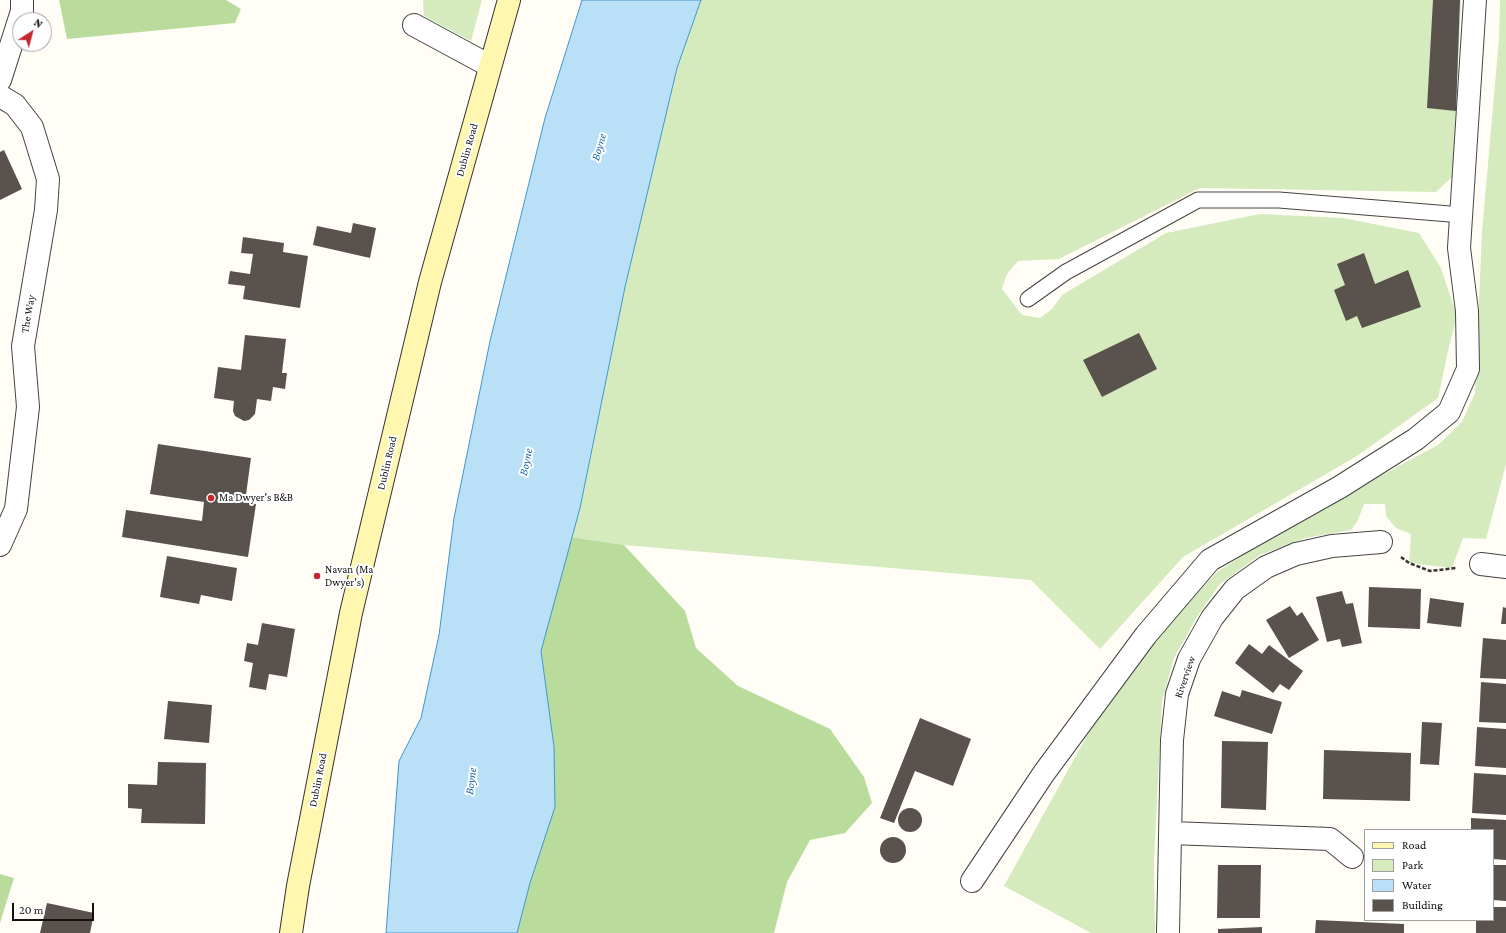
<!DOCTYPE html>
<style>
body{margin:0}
#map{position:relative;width:1506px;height:933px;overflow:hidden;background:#fffdf5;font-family:"Crimson Pro",serif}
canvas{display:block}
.legend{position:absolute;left:1364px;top:829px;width:130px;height:92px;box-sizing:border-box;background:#fff;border:1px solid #a0a0a0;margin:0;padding:5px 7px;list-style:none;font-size:12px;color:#111}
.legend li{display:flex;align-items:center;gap:8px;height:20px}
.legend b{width:20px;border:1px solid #a0a0a0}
.north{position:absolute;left:12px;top:12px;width:40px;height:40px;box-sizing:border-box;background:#fff;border:1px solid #a0a0a0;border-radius:50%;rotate:36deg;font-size:11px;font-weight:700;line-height:16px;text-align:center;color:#111}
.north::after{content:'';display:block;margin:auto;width:14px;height:18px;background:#c4262e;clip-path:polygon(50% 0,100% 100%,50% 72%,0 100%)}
.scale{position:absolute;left:12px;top:903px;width:82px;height:18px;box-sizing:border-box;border:2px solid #111;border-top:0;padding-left:5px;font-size:12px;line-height:14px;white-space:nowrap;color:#111;-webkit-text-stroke:3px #fff;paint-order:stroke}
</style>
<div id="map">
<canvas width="1506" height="933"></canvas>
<ul class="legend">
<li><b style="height:5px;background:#fff6b0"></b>Road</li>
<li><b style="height:11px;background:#d5ebbd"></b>Park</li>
<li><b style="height:11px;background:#b9e0f7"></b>Water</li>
<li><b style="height:11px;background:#5a524d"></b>Building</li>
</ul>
<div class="north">N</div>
<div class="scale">20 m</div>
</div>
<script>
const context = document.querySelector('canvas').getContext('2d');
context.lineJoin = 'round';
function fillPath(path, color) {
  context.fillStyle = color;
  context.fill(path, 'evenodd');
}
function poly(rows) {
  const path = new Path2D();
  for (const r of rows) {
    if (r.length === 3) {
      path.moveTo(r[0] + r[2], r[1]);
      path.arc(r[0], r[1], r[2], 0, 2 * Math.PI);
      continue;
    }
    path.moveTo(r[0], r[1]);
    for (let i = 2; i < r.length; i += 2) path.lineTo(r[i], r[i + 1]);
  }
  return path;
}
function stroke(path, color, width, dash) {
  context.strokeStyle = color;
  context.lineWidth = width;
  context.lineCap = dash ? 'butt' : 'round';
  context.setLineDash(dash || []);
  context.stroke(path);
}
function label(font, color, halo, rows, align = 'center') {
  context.font = font + ' "Crimson Pro",serif';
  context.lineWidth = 4;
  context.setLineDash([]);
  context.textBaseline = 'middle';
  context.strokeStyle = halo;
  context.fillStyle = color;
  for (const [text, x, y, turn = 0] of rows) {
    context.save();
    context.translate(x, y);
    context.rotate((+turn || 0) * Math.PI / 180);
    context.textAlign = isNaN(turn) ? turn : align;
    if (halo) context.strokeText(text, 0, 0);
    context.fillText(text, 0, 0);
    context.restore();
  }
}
fillPath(poly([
 [423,0,482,0,471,41,424,16],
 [701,0,1461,0,1453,176,1436,192,1200,188,1059,259,1018,261,1007,274,1002,289,1022,315,1040,318,1052,309,1062,295,1166,233,1260,214,1343,218,1419,233,1441,268,1457,316,1448,351,1438,398,1357,456,1183,557,1100,649,1031,580,624,545,571,537,580,508,625,287,677,68],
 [1500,0,1506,0,1506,464,1486,539,1463,538,1452,568,1409,563,1411,534,1396,528,1386,516,1385,504,1364,504,1357,522,1351,530,1305,538,1260,555,1220,584,1198,615,1174,658,1162,701,1154,861,1155,933,1091,933,1004,886,1089,732,1120,687,1177,615,1216,573,1285,527,1438,445,1462,422,1475,393,1482,232,1499,38]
]), '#d5ebbd');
fillPath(poly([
 [59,0,226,0,241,9,235,23,67,39],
 [571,537,624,545,685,611,696,648,738,686,830,729,864,777,872,803,845,833,810,840,787,882,774,933,517,933,530,883,554,747,541,651],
 [0,874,14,878,0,923]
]), '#b9dc9c');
const water = poly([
 [582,0,701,0,677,68,625,287,580,508,541,651,554,747,555,807,530,883,517,933,386,933,399,761,421,718,439,635,454,518,490,341,545,118,582,0]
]);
fillPath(water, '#b9e0f7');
stroke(water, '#3f96cf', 1);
fillPath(poly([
 [1433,0,1460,0,1456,111,1427,108],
 [4,150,22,189,0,200,0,152],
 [353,223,376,228,370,258,313,245,317,226,351,233],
 [243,237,284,243,283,252,308,256,300,308,243,299,245,286,228,284,230,271,250,274,253,254,241,253],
 [1364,253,1375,284,1408,270,1421,307,1362,328,1357,316,1346,321,1334,290,1345,285,1337,264],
 [1139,333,1157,369,1102,397,1083,360],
 [245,335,286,339,282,373,287,373,285,389,273,387,271,401,257,399,255,414,249,420,244,421,235,416,233,411,234,401,214,398,218,367,241,370],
 [158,444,251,458,245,502,256,504,248,557,122,537,126,510,202,521,204,502,150,494],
 [167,556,237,568,232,601,201,595,199,604,160,597],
 [1369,587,1421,589,1420,629,1368,627],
 [1342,591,1346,604,1353,603,1362,643,1342,647,1340,639,1327,642,1316,597],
 [1430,598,1464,603,1461,627,1427,623],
 [1290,606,1297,616,1302,612,1319,640,1289,658,1266,620],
 [1503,607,1506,608,1506,624,1501,624],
 [262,623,295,629,287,677,269,674,266,690,249,687,253,663,244,661,247,643,258,645],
 [1483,638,1506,640,1506,679,1480,678],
 [1249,644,1262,654,1269,645,1303,671,1289,690,1280,684,1273,693,1235,663],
 [1481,682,1506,684,1506,723,1479,722],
 [1242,690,1282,702,1272,734,1214,716,1222,691,1240,697],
 [168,701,212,705,209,743,164,739],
 [920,718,971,739,953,786,915,771,894,823,880,818],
 [1422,722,1442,723,1439,765,1420,764],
 [1477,727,1506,729,1506,768,1475,766],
 [1222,741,1268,742,1266,810,1221,808],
 [1324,750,1411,753,1410,801,1323,799],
 [158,762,206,763,205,824,141,823,142,809,128,808,128,784,157,785],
 [1474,773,1506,775,1506,815,1472,813],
 [910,820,12],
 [1471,818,1506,820,1506,860,1493,859,1493,830,1471,830],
 [893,850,13],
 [1218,865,1261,865,1260,918,1217,918],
 [1493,865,1506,865,1506,901,1493,900],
 [47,903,94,913,90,933,40,933],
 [1493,907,1506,907,1506,933,1476,933,1476,920,1493,920],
 [1316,920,1404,924,1404,933,1315,933],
 [1262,927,1262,933,1218,933,1218,929]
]), '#5a524d');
const lane = poly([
 [1028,299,1066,272,1198,200,1279,200,1462,215]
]);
const street = poly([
 [414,25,490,66],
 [0,80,22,11,22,0],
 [0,96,15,105,32,127,48,179,46,210,23,346,28,407,16,509,0,545],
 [1481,564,1506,567],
 [1171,833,1330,839,1352,857],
 [972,881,1044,773,1146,635,1210,560,1340,487,1416,439,1449,412,1468,369,1467,311,1459,248,1475,0],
 [1168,933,1172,740,1177,694,1189,659,1212,618,1235,589,1266,567,1296,554,1332,546,1381,542]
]);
const secondary = poly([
 [291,933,298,886,351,613,430,282,509,0]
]);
stroke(lane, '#444', 17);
stroke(street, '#444', 24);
stroke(secondary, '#333', 24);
stroke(poly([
 [1401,557,1409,563,1430,571,1456,568]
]), '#333', 2.5, [4, 2]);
stroke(lane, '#fff', 15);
stroke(street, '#fff', 22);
stroke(secondary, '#fff6b0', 22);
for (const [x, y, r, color] of [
 [211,498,4,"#c4262e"],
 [317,576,4,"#c4262e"]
]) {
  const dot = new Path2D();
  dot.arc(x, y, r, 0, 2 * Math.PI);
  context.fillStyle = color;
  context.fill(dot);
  stroke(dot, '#fff', 1.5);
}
label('11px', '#111', '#fff', [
 ["Dublin Road",467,150,-74],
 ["The Way",28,314,-80],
 ["Dublin Road",387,463,-77],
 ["Riverview",1185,677,-71],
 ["Dublin Road",318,780,-79]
]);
label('11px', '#111', '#fff', [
 ["Ma Dwyer's B&B",219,498],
 ["Navan (Ma",325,570],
 ["Dwyer's)",325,583]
], 'left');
label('italic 12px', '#1768a6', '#fff', [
 ["Boyne",599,147,-74],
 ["Boyne",526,462,-78],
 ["Boyne",471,781,-83]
]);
</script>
